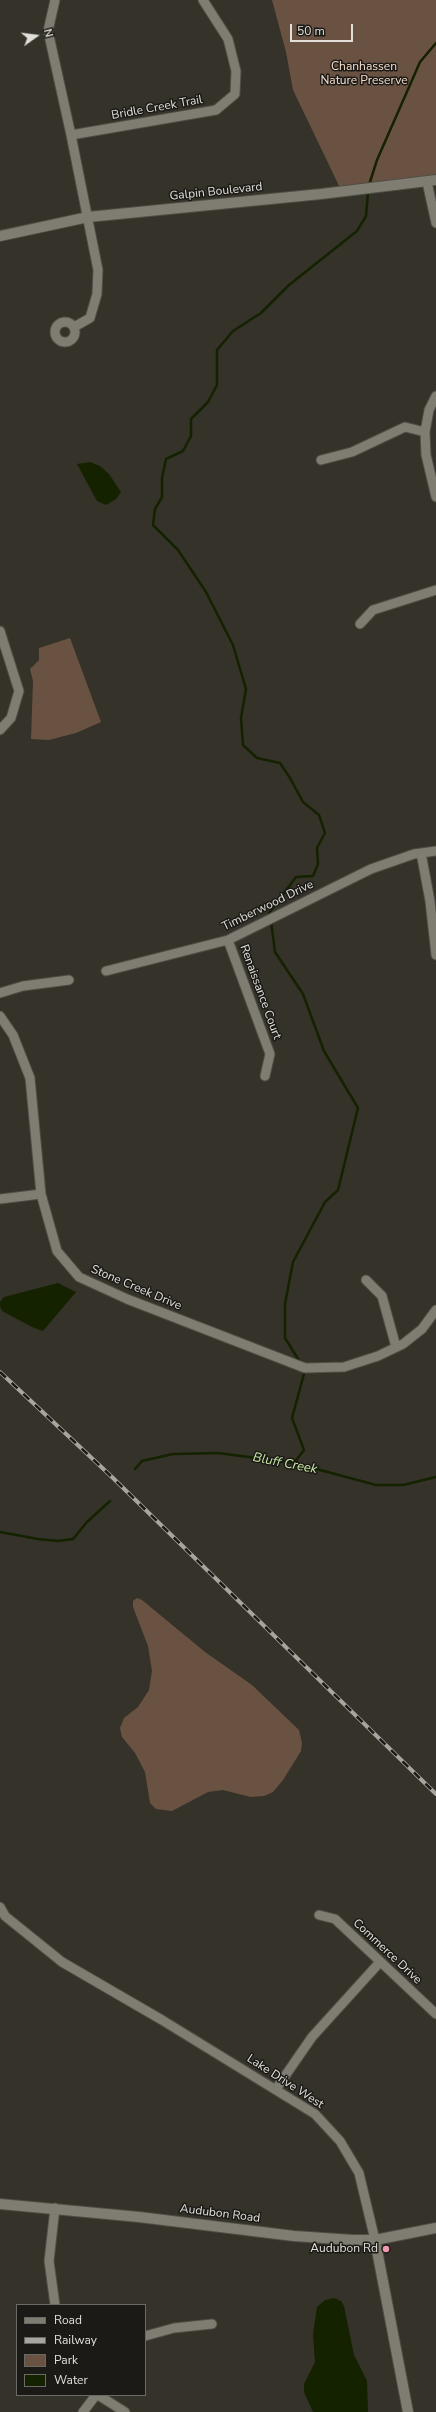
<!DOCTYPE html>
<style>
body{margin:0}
#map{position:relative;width:436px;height:2412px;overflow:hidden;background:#353229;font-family:"Nunito Sans",sans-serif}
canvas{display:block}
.legend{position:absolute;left:16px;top:2304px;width:130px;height:92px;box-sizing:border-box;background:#1b1a16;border:1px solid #6a6964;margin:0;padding:5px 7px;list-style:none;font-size:12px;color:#e0dfd9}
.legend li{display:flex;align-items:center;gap:8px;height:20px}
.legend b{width:20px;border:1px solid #6a6964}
.north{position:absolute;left:16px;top:16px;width:40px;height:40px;-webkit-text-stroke:3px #1b1a16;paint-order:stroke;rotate:76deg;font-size:11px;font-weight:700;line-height:16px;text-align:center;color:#e0dfd9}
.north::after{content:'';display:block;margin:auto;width:14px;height:18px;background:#e0dfd9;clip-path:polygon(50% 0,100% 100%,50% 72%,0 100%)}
.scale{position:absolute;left:290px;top:24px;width:63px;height:18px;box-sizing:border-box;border:2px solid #e0dfd9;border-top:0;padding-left:5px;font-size:12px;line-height:14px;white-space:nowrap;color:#e0dfd9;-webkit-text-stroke:3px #1b1a16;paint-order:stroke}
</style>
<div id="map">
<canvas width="436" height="2412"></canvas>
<ul class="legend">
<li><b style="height:5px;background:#7f7c71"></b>Road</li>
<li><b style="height:5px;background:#a7a59e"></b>Railway</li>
<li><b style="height:11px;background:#6a5242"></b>Park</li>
<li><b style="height:11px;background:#142200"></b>Water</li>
</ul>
<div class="north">N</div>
<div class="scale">50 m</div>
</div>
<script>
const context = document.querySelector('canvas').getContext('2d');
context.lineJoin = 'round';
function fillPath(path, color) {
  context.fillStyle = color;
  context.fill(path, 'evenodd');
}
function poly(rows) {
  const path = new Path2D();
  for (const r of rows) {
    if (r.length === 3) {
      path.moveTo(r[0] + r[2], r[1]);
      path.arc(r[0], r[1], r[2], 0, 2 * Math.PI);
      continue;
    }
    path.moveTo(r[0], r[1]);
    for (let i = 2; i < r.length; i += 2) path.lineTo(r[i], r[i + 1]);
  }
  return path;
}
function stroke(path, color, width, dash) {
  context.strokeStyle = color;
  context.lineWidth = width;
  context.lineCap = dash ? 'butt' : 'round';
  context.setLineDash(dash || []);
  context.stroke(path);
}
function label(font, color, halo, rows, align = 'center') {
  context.font = font + ' "Nunito Sans",sans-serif';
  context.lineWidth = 3;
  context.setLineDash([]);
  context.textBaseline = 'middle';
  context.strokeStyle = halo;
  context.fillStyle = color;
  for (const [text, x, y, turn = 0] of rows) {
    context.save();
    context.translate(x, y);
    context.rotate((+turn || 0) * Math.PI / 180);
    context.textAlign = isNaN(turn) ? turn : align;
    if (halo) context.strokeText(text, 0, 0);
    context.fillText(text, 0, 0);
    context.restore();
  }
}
fillPath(poly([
 [272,0,436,0,436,180,342,192,293,90,286,52],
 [70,638,101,722,76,733,49,740,31,739,33,681,30,669,39,660,39,648],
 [137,1598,142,1600,205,1652,252,1685,299,1730,302,1743,301,1751,283,1780,273,1792,264,1796,251,1797,223,1790,208,1792,172,1811,156,1809,150,1803,145,1772,135,1753,122,1737,120,1728,124,1718,138,1707,149,1690,152,1671,148,1646,133,1607,133,1601]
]), '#6a5242');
fillPath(poly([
 [90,462,100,466,109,474,121,492,116,499,106,505,97,501,77,464],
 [58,1283,76,1292,43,1331,32,1327,2,1311,0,1306,0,1302,4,1297],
 [334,2298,341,2301,344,2306,354,2355,367,2381,368,2412,313,2412,304,2392,304,2384,315,2362,313,2334,317,2307,325,2300]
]), '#142200');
stroke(poly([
 [369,185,377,160,420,62,436,43],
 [270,916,269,913,296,877,313,876,318,864,317,848,325,833,319,815,303,802,290,778,280,763,257,758,243,745,241,718,246,689,233,645,206,592,178,550,153,525,155,509,162,497,162,478,166,459,183,451,191,436,191,419,208,402,217,385,217,350,233,331,261,313,289,285,357,231,366,216,368,192],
 [271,921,275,952,303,994,324,1051,358,1108,338,1190,325,1202,293,1262,285,1304,285,1338,300,1362],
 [294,1463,304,1450,292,1418,305,1370],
 [135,1469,142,1461,173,1454,218,1453,294,1463,376,1485,403,1485,436,1477],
 [0,1532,38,1539,58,1541,73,1539,87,1522,110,1501]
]), '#142200', 2.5);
const minor = poly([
 [55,0,48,31,71,135,216,110,235,94,236,71,228,39,203,0],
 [71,135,98,270,97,294,90,318,74,327],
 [427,182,436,223],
 [65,332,10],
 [436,396,429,410,425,432,426,455,436,497],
 [321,460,352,452,405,427,425,432],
 [360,624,373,610,436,590],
 [0,631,19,691,11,718,0,730],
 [421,853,430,901,436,955],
 [228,940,270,1054,265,1076],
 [106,971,228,940,371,869,414,854,436,851],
 [0,993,23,986,69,980],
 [0,1016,13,1035,30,1078,41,1194,57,1251,79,1277,127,1299,305,1368,344,1367,378,1356,403,1344,422,1329,436,1310],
 [0,1199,41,1194],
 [366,1280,382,1296,396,1347],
 [0,1907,5,1916,62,1962,162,2020,315,2114,340,2141,359,2173,375,2240],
 [319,1915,335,1919,436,2014],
 [276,2089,312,2037,380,1962],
 [55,2305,49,2261,55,2208],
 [145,2336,174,2328,212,2324],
 [98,2395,125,2412],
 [83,2412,96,2395]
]);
const tertiary = poly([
 [0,236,88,217,321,194,436,180],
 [0,2204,139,2217,294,2236,353,2240,375,2240,436,2228],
 [375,2240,408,2412]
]);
stroke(minor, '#504d46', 11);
stroke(tertiary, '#504d46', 12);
stroke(minor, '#7f7c71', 9);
stroke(tertiary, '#7f7c71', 10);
const rail = poly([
 [0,1372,113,1478,436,1794]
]);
stroke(rail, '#a7a59e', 4);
stroke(rail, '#1b1a16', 2.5, [8]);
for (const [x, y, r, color] of [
 [386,2249,4,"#f19ab2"]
]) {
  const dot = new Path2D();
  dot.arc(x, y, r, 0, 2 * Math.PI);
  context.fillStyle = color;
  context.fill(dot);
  stroke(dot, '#1b1a16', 1.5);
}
label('12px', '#f7decd', '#1b1a16', [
 ["Chanhassen",364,67],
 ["Nature Preserve",364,81]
]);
label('12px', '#e0dfd9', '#1b1a16', [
 ["Bridle Creek Trail",157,108,-10],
 ["Galpin Boulevard",216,192,-6],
 ["Timberwood Drive",268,906,-26],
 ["Renaissance Court",260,992,70],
 ["Stone Creek Drive",136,1288,23],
 ["Commerce Drive",387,1952,43],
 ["Lake Drive West",285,2082,33],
 ["Audubon Road",220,2214,7]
]);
label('12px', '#e0dfd9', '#1b1a16', [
 ["Audubon Rd",378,2249]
], 'right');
label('italic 13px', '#cae8a7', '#1b1a16', [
 ["Bluff Creek",285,1464,11]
]);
</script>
